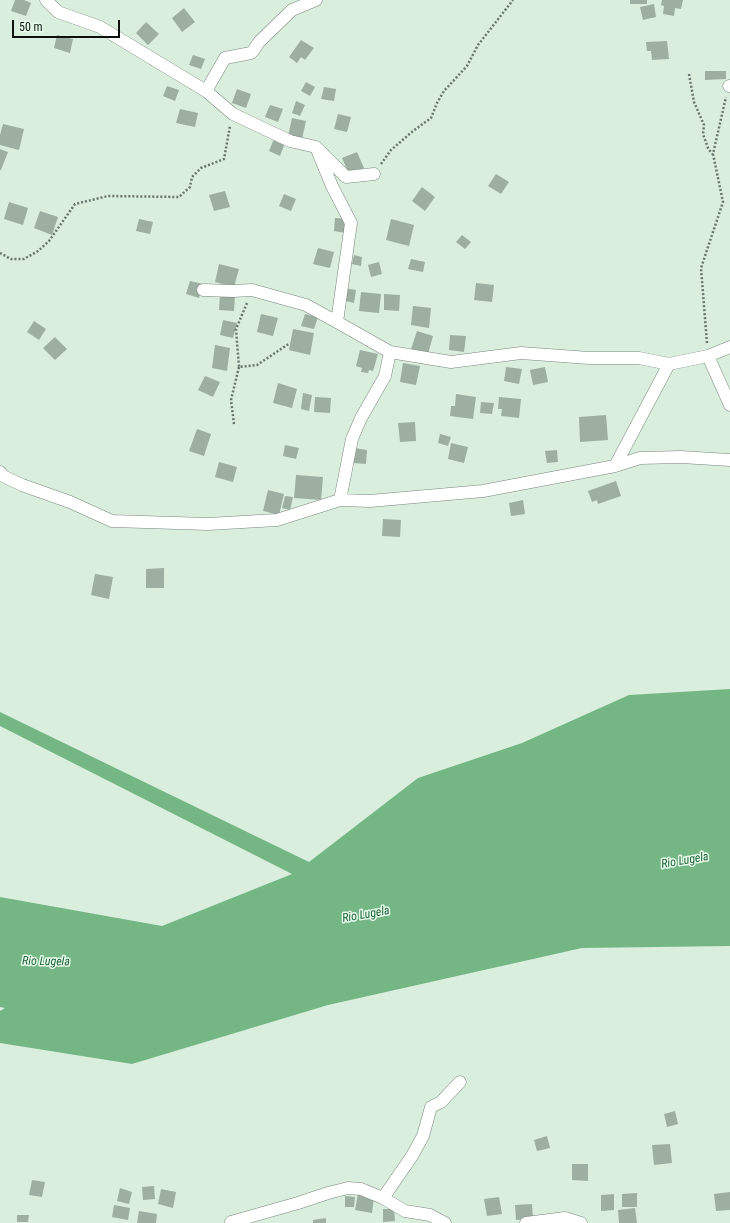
<!DOCTYPE html>
<style>
body{margin:0}
#map{position:relative;width:730px;height:1223px;overflow:hidden;background:#daeede;font-family:"Roboto Condensed",sans-serif}
canvas{display:block}
.scale{position:absolute;left:12px;top:20px;width:108px;height:18px;box-sizing:border-box;border:2px solid #0b120d;border-top:0;padding-left:5px;font-size:12px;line-height:14px;white-space:nowrap;color:#0b120d;-webkit-text-stroke:3px #e7fbeb;paint-order:stroke}
</style>
<div id="map">
<canvas width="730" height="1223"></canvas>
<div class="scale">50 m</div>
</div>
<script>
const context = document.querySelector('canvas').getContext('2d');
context.lineJoin = 'round';
function fillPath(path, color) {
  context.fillStyle = color;
  context.fill(path, 'evenodd');
}
function poly(rows) {
  const path = new Path2D();
  for (const r of rows) {
    path.moveTo(r[0], r[1]);
    for (let i = 2; i < r.length; i += 2) path.lineTo(r[i], r[i + 1]);
  }
  return path;
}
function stroke(path, color, width, dash) {
  context.strokeStyle = color;
  context.lineWidth = width;
  context.lineCap = dash ? 'butt' : 'round';
  context.setLineDash(dash || []);
  context.stroke(path);
}
function label(font, color, halo, rows, align = 'center') {
  context.font = font + ' "Roboto Condensed",sans-serif';
  context.lineWidth = 3;
  context.setLineDash([]);
  context.textBaseline = 'middle';
  context.strokeStyle = halo;
  context.fillStyle = color;
  for (const [text, x, y, turn = 0] of rows) {
    context.save();
    context.translate(x, y);
    context.rotate((+turn || 0) * Math.PI / 180);
    context.textAlign = isNaN(turn) ? turn : align;
    if (halo) context.strokeText(text, 0, 0);
    context.fillText(text, 0, 0);
    context.restore();
  }
}
fillPath(poly([
 [730,689,730,946,582,948,328,1005,132,1064,0,1043,0,1011,5,1008,0,1007,0,897,162,926,292,874,0,726,0,712,309,862,418,778,522,743,629,695]
]), '#74b785');
fillPath(poly([
 [15,0,24,0,31,3,26,16,11,11],
 [630,0,647,0,647,4,630,4],
 [662,0,683,0,681,9,675,8,674,16,663,14,664,6,661,5],
 [654,4,656,17,643,20,640,7],
 [184,8,195,22,182,32,172,18],
 [146,22,159,34,148,45,136,33],
 [57,35,73,39,70,53,54,48],
 [301,40,314,48,305,60,301,57,297,63,289,57],
 [667,41,669,59,652,60,651,51,647,51,646,42],
 [193,55,205,59,201,69,189,65],
 [705,71,726,71,726,79,705,80],
 [306,82,315,87,310,96,301,91],
 [167,86,179,90,175,101,163,96],
 [324,87,336,89,334,101,321,99],
 [237,89,251,94,246,108,232,103],
 [296,101,305,105,300,116,292,113],
 [270,105,283,109,278,122,265,117],
 [180,109,198,113,195,127,176,123],
 [338,114,351,117,347,132,334,129],
 [292,118,306,121,302,139,288,136],
 [3,124,24,129,19,150,0,145,0,135],
 [274,139,285,143,280,156,269,151],
 [0,149,8,152,1,170,0,170],
 [357,152,364,168,349,174,342,158],
 [496,174,509,182,501,194,488,186],
 [422,187,435,197,425,211,412,201],
 [225,191,230,207,214,211,209,195],
 [284,194,296,199,291,211,279,206],
 [9,202,28,208,23,225,4,219],
 [40,211,58,217,52,235,34,228],
 [335,218,348,219,346,233,334,231],
 [139,219,153,222,150,234,136,231],
 [391,219,414,225,409,246,386,240],
 [462,235,471,242,465,249,456,242],
 [318,248,334,252,330,268,313,264],
 [354,255,362,257,361,266,352,264],
 [411,259,425,262,423,272,408,269],
 [379,262,382,274,371,277,368,265],
 [219,264,239,269,234,287,215,282],
 [190,281,203,284,199,298,186,294],
 [476,283,494,285,492,302,474,300],
 [344,288,356,290,354,303,342,300],
 [361,292,381,294,379,313,359,311],
 [220,294,235,295,234,311,219,310],
 [384,294,400,295,399,311,384,310],
 [413,306,431,308,429,328,411,325],
 [261,314,278,318,273,336,257,332],
 [305,314,318,317,314,329,301,326],
 [223,320,237,323,233,338,220,335],
 [34,321,46,329,39,340,27,332],
 [293,329,314,333,310,355,289,350],
 [417,331,433,336,428,354,411,349],
 [450,335,466,336,464,352,449,350],
 [55,337,67,349,55,360,43,348],
 [215,345,230,348,227,371,212,368],
 [360,350,378,354,373,371,369,370,368,373,361,372,362,368,356,366],
 [403,363,420,366,416,385,400,382],
 [506,367,522,369,519,384,504,381],
 [545,367,548,382,533,385,530,370],
 [205,376,220,382,213,397,198,390],
 [278,383,297,389,292,408,273,403],
 [303,393,312,395,309,411,301,409],
 [456,394,476,397,473,419,450,416,451,406,455,406],
 [315,397,331,398,330,413,314,412],
 [499,397,521,399,519,418,501,416,502,409,498,409],
 [481,402,494,403,492,414,480,413],
 [606,415,608,440,580,442,579,417],
 [415,422,416,441,400,442,398,423],
 [197,429,211,434,204,456,189,451],
 [440,434,451,437,448,446,438,443],
 [451,443,468,447,464,463,448,459],
 [285,445,299,448,296,459,283,456],
 [354,448,367,450,366,464,353,463],
 [557,450,558,462,547,463,545,451],
 [219,462,237,467,233,482,215,477],
 [296,475,323,477,321,500,294,498],
 [616,481,621,496,598,504,597,500,592,502,588,491],
 [268,490,284,494,279,515,263,511],
 [285,496,293,497,290,510,282,508],
 [523,500,525,514,511,516,509,503],
 [383,519,401,520,400,537,382,536],
 [164,568,164,588,146,588,146,569],
 [95,574,113,577,109,599,91,595],
 [675,1111,678,1124,667,1127,664,1114],
 [547,1136,550,1148,537,1151,534,1140],
 [670,1144,672,1163,654,1165,652,1145],
 [572,1164,588,1164,588,1181,572,1180],
 [32,1180,45,1182,42,1197,29,1195],
 [154,1186,155,1199,143,1200,142,1187],
 [120,1188,132,1192,129,1204,117,1201],
 [161,1189,176,1192,173,1208,158,1204],
 [730,1192,730,1210,716,1211,714,1194],
 [637,1193,637,1207,622,1207,622,1194],
 [358,1194,374,1197,372,1213,355,1210],
 [614,1194,614,1210,601,1211,601,1195],
 [345,1196,355,1197,354,1207,345,1207],
 [499,1197,502,1214,487,1216,484,1199],
 [532,1204,533,1219,516,1220,515,1205],
 [114,1205,130,1208,128,1220,112,1217],
 [635,1208,637,1223,619,1223,618,1210],
 [383,1209,394,1209,395,1221,383,1222],
 [139,1211,157,1214,156,1223,137,1223],
 [17,1215,29,1215,28,1222,17,1222],
 [326,1218,326,1223,313,1223,313,1220]
]), '#9cafa0');
const street = poly([
 [46,0,58,12,100,27,206,91],
 [316,0,292,10,259,42,253,51,251,53,225,58,206,91,233,114,290,141,316,147,346,177,374,174],
 [729,86,730,86],
 [203,290,233,291,252,290,306,305,337,322,351,223,332,186,318,152],
 [337,322,390,352,451,362,521,353,589,358,639,358,669,364],
 [730,347,708,356,730,405],
 [390,352,385,376,361,418,352,439,340,500,370,501,483,491,615,466,669,364,708,356],
 [615,466,640,458,681,457,730,460],
 [0,472,3,476,22,485,70,502,112,521,208,524,277,520,340,500],
 [383,1198,412,1156,423,1136,431,1107,441,1102,460,1082],
 [231,1222,298,1203,328,1193,348,1188,361,1189,383,1198,405,1211,430,1215,445,1223],
 [526,1223,565,1218,581,1223]
]);
stroke(street, '#768779', 13);
stroke(poly([
 [689,74,694,102,704,125,703,134,708,148,712,154],
 [381,164,391,150,413,131,431,118,437,103,444,91,467,66,478,45,513,0],
 [0,253,11,259,24,259,38,251,49,241,75,204,108,196,179,197,190,187,192,177,201,168,224,159,230,126],
 [247,303,236,329,239,367,257,365,290,343],
 [707,343,701,268,723,202,713,154,726,97],
 [234,424,231,400,239,367]
]), '#69766c', 2.5, [2, 2]);
stroke(street, '#fff', 12);
label('italic 12px', '#1b6435', '#e7fbeb', [
 ["Rio Lugela",685,861,-10],
 ["Rio Lugela",366,915,-10],
 ["Rio Lugela",46,962,1]
]);
</script>
